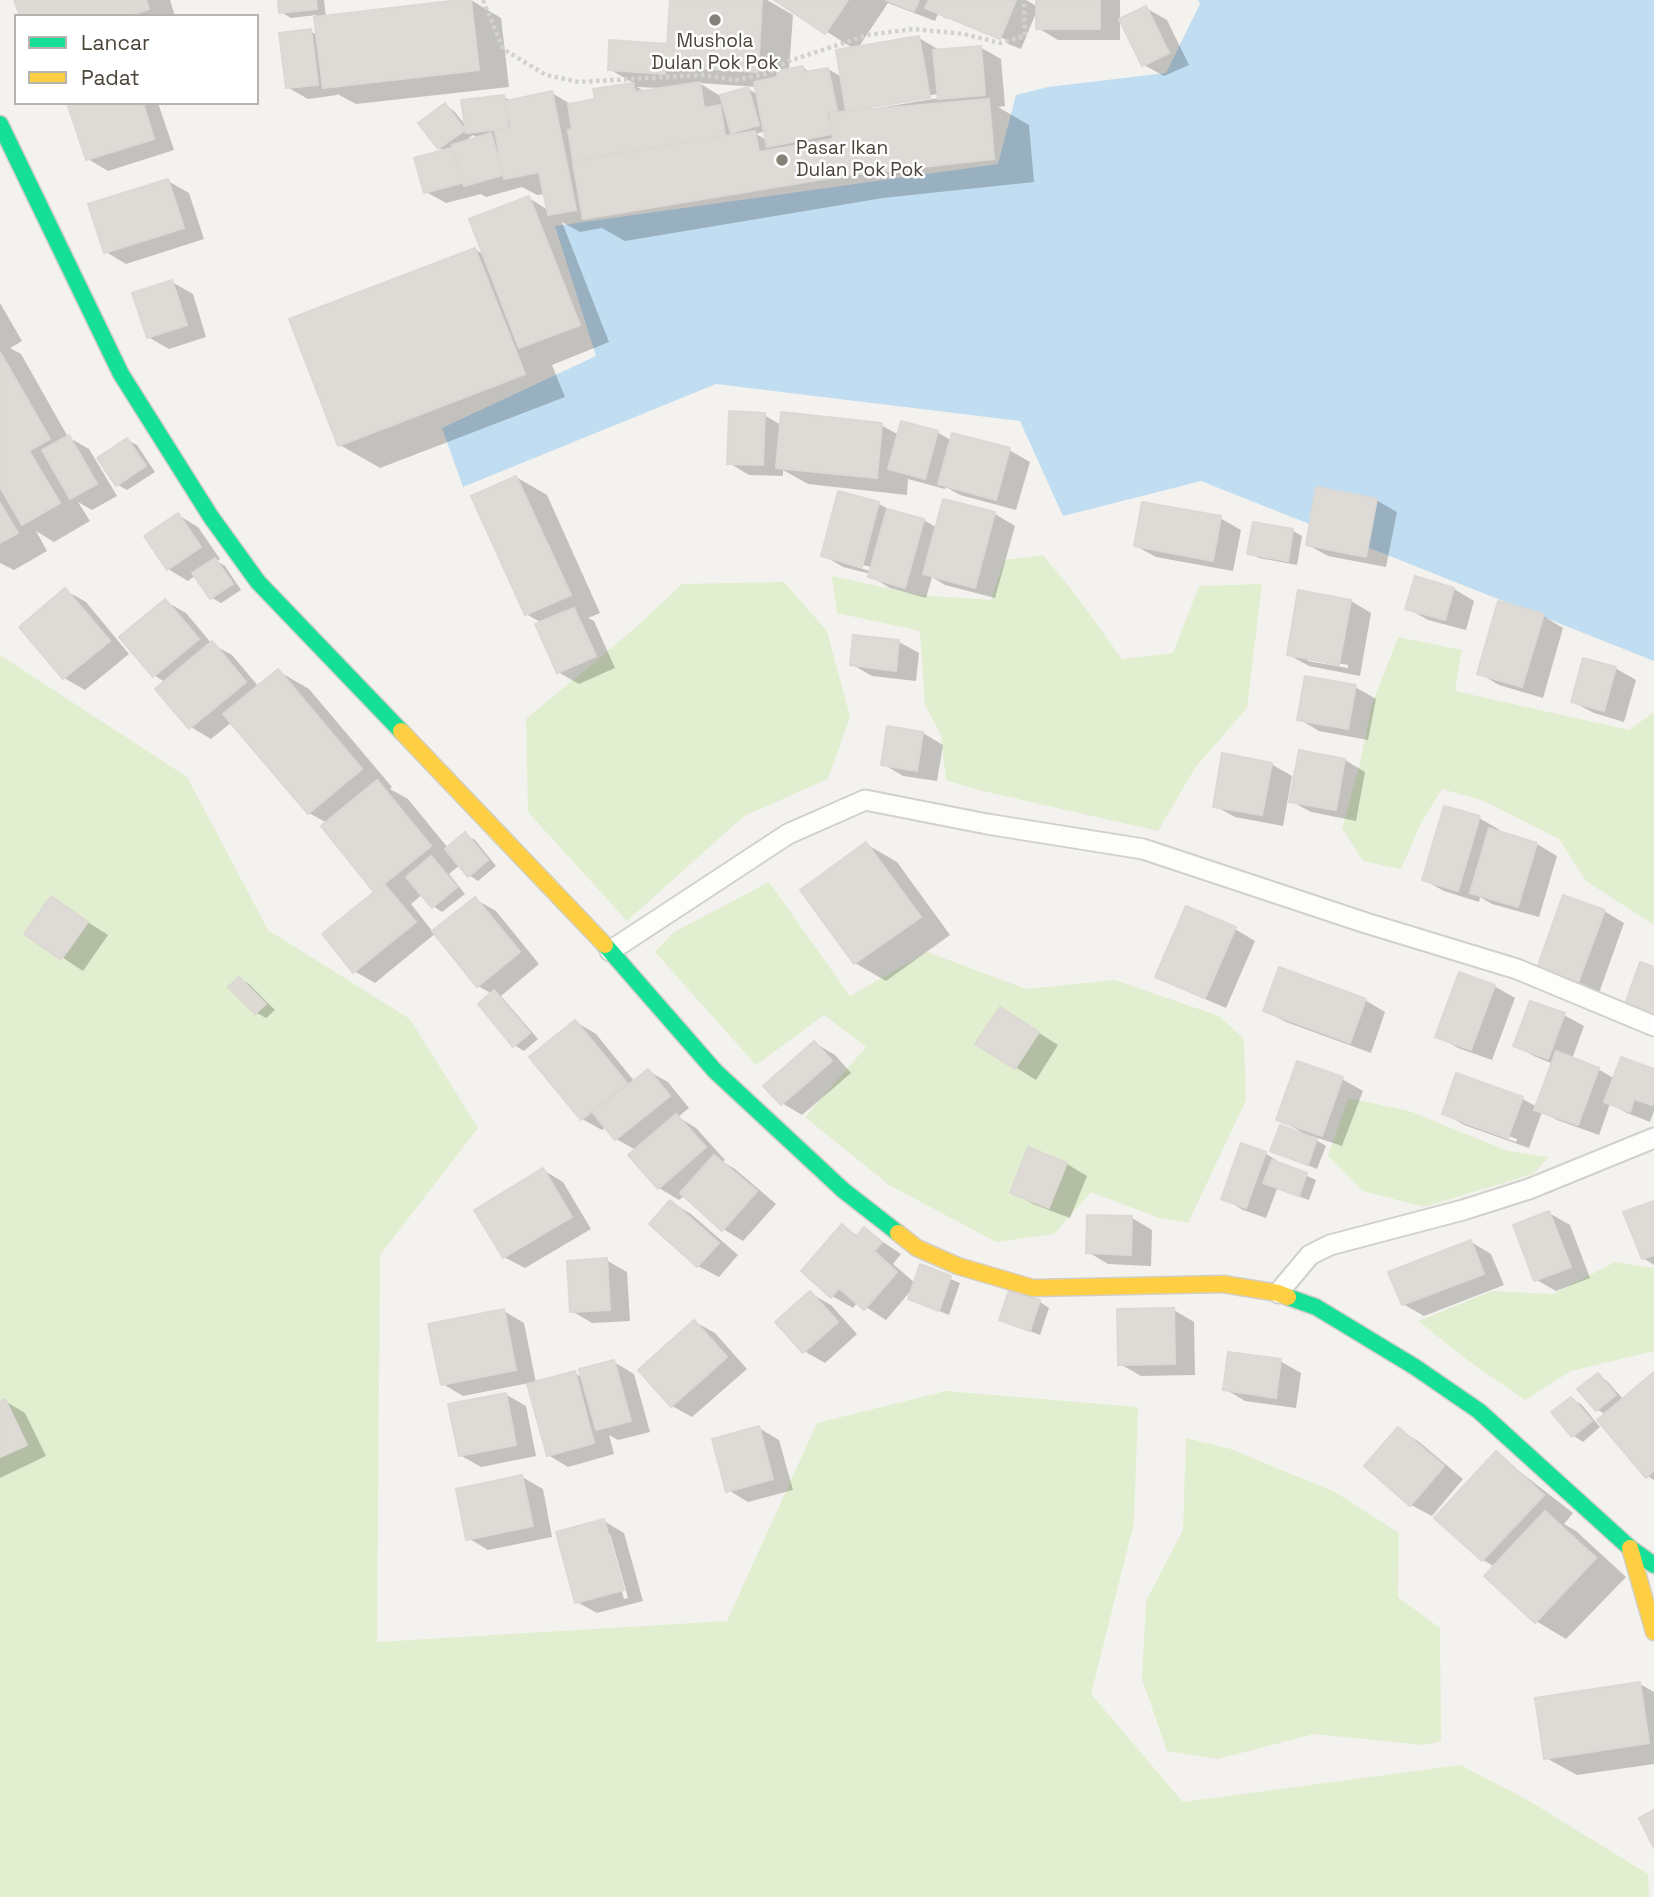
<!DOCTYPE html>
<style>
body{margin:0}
#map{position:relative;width:1654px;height:1897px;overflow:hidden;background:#f4f2ee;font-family:"Space Grotesk",sans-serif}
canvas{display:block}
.legend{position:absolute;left:14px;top:14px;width:245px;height:91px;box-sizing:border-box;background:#fff;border:2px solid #b7b4b0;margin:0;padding:9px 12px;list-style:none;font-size:21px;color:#4b4439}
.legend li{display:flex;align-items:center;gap:14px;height:35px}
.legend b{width:35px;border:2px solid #b7b4b0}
</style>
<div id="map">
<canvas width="1654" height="1897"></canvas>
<ul class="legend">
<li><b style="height:9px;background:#16e098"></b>Lancar</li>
<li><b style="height:9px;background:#ffcf43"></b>Padat</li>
</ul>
</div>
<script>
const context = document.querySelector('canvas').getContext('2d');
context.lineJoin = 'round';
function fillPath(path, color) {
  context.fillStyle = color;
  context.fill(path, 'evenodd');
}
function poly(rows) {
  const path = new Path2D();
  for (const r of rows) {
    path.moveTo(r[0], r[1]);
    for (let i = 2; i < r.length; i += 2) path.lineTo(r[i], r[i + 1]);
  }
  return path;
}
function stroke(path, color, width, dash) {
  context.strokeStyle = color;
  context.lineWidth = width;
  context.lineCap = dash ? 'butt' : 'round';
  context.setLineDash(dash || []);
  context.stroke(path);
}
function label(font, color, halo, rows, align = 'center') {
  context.font = font + ' "Space Grotesk",sans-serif';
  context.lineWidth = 5;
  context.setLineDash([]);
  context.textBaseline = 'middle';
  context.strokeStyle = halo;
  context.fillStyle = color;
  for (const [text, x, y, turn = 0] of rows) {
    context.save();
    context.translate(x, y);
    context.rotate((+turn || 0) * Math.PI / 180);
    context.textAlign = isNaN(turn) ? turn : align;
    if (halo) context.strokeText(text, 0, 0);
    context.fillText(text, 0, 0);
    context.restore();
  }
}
fillPath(poly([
 [1043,555,1075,594,1122,659,1173,653,1199,586,1262,584,1247,708,1195,768,1158,831,974,789,946,780,941,735,925,705,920,631,837,613,832,576,919,595,991,600,1004,560],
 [784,582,827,631,850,717,828,779,744,816,627,921,528,812,526,719,634,629,682,584],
 [1398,637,1462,650,1455,691,1629,730,1654,712,1654,925,1586,881,1559,839,1484,801,1442,789,1421,823,1401,869,1363,861,1342,828,1360,763,1371,707],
 [0,655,187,777,268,930,410,1019,478,1128,380,1255,377,1642,727,1621,817,1423,946,1391,1138,1407,1134,1523,1091,1694,1183,1802,1460,1765,1526,1799,1648,1874,1649,1897,0,1897],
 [769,882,850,996,927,952,1026,989,1115,980,1219,1016,1244,1039,1246,1100,1188,1223,1159,1218,1091,1192,1054,1234,996,1242,889,1185,805,1117,866,1047,824,1015,756,1065,655,952,674,932],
 [1348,1098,1409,1111,1508,1151,1549,1157,1533,1174,1424,1207,1363,1191,1328,1156],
 [1615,1262,1654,1268,1654,1351,1571,1371,1525,1400,1470,1362,1418,1321,1492,1291,1553,1294],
 [1186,1438,1231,1449,1335,1492,1399,1533,1398,1597,1440,1628,1441,1741,1424,1745,1314,1734,1218,1759,1167,1751,1142,1679,1146,1601,1183,1530]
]), '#e1eecf');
fillPath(poly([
 [1198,0,1654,0,1654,661,1201,481,1063,516,1020,421,716,384,463,487,442,428,596,356,555,226,998,164,1016,95,1048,87,1166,73,1200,4]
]), '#c0ddf1');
fillPath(poly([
 [16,0,170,0,175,16,21,16],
 [280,0,324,0,326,17,471,0,501,18,509,87,356,104,337,94,337,95,308,99,287,87,310,31,319,36,316,15,291,18,281,12],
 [672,0,767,0,793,15,789,70,803,68,810,72,828,69,842,77,854,49,777,0,1026,0,1038,7,1038,0,1120,0,1120,40,1058,40,1038,28,1038,8,1021,49,1008,44,1009,41,947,15,947,19,938,14,935,21,888,3,858,48,919,38,941,51,980,47,1001,59,1005,106,998,107,1029,125,1034,182,883,198,625,241,602,228,580,232,562,222,609,342,552,365,565,397,380,468,340,445,475,249,484,255,529,198,548,210,545,194,537,195,522,187,486,197,481,194,446,203,426,192,445,151,439,148,445,105,454,111,467,127,504,97,511,101,552,93,572,105,597,100,595,91,635,84,609,69,669,46],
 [699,83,757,87,759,95,748,89,722,97],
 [637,87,660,88,646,92],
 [938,94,939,98,872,109,872,105],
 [765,131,767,140,756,134],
 [473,135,479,139,463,143],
 [1146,8,1167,20,1189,65,1164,76,1144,65],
 [69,103,158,103,174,150,108,171,88,159],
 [168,181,189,193,204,239,126,264,106,252],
 [172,282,193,294,206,337,169,349,148,337],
 [0,303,22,341,10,348,21,354,68,437,89,449,117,496,92,510,78,502,90,521,54,542,36,531,47,551,14,570,0,563],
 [764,415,781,425,881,425,899,435,937,432,952,441,1009,450,1030,462,1016,510,960,495,946,487,945,489,908,479,907,495,808,484,783,470,783,476,749,475,729,463],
 [127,440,137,445,155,472,127,490,118,485,100,458],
 [516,477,547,495,600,613,588,618,594,621,615,668,579,684,558,672,542,623,526,614],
 [840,493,879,504,894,512,924,520,937,528,944,501,995,514,1015,526,995,598,945,585,932,577,926,598,890,588,870,576,871,574,843,567,823,555],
 [843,560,871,567,870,571,843,563],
 [1376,500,1397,512,1386,567,1328,556,1308,545],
 [178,515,198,527,220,559,217,561,225,566,241,590,221,603,212,598,196,575,188,581,168,569],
 [1220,518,1241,530,1233,571,1156,557,1136,546],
 [1293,531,1302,536,1297,565,1259,558,1249,553],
 [1454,589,1474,601,1466,630,1428,620,1407,608],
 [65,590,86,602,129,654,85,690,64,678,21,627],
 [165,601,186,613,212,644,232,655,259,687,278,671,309,689,392,787,390,789,408,799,448,848,465,834,475,840,496,866,478,881,469,875,460,865,449,874,465,894,442,912,433,906,423,894,411,904,433,932,475,899,496,911,539,964,501,996,538,1039,524,1051,514,1045,492,994,478,986,436,933,375,983,354,971,377,891,327,823,309,813,232,722,211,739,191,727,165,682,155,676,122,638],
 [1351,601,1371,613,1360,676,1309,666,1289,655],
 [1308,658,1348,665,1348,668,1308,661],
 [1543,616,1563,628,1543,698,1499,685,1479,673],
 [854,637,899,642,919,653,916,681,872,676,851,664],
 [1615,668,1636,680,1624,722,1594,713,1573,702],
 [1355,687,1376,699,1368,740,1319,731,1299,719],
 [888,728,923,733,943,745,937,781,903,776,883,764],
 [1345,760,1365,772,1356,821,1311,812,1291,801],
 [1271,764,1292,776,1283,826,1235,817,1215,806],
 [1479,818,1500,830,1499,833,1537,844,1557,856,1539,917,1492,904,1480,897,1479,902,1444,891,1424,880],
 [866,844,897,862,950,935,886,981,855,963],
 [52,899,108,935,83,971,27,934],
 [1604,911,1624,923,1599,993,1559,979,1539,967],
 [1235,929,1255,941,1226,1008,1177,987,1157,976],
 [240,979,249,984,275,1010,266,1018,257,1013],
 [1494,986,1515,998,1492,1060,1458,1048,1438,1036],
 [1365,1000,1385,1012,1371,1053,1286,1022,1265,1011],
 [1564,1015,1584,1026,1572,1059,1598,1069,1615,1079,1654,1071,1654,1111,1650,1122,1627,1113,1610,1104,1599,1135,1557,1120,1542,1112,1529,1148,1464,1125,1444,1113,1457,1075,1523,1099,1537,1107,1553,1064,1536,1057,1515,1046],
 [1463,1120,1517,1139,1516,1142,1463,1123],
 [1020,1021,1058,1045,1036,1080,978,1044],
 [576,1022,596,1034,635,1082,648,1071,668,1082,689,1108,678,1117,696,1128,725,1160,723,1162,735,1169,776,1204,743,1241,723,1229,685,1195,679,1200,659,1188,636,1150,616,1139,606,1127,602,1130,582,1119],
 [815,1043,835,1055,851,1073,802,1115,782,1103],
 [1298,1063,1342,1079,1363,1091,1342,1146,1312,1136,1311,1137,1326,1146,1317,1169,1273,1151,1303,1133,1278,1119],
 [1029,1149,1067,1164,1087,1176,1070,1218,1033,1204,1013,1192],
 [1265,1153,1285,1166,1316,1180,1309,1200,1277,1189,1266,1218,1243,1210,1223,1198],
 [543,1170,563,1182,591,1229,525,1268,504,1257],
 [671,1202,691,1214,738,1255,719,1277,698,1266,651,1224],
 [1654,1202,1654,1265,1643,1258],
 [1549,1213,1570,1225,1590,1278,1556,1291,1535,1279],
 [1132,1218,1152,1230,1151,1266,1108,1264,1088,1252],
 [842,1227,859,1236,865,1230,901,1254,893,1264,915,1283,921,1267,960,1283,949,1315,910,1299,914,1287,886,1320,858,1302,853,1308,832,1296],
 [1471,1242,1491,1254,1504,1285,1424,1316,1403,1304],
 [606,1260,627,1272,630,1321,592,1323,572,1311],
 [810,1293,831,1305,857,1334,825,1363,804,1351],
 [1040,1302,1049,1308,1040,1335,1001,1320],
 [1174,1310,1194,1322,1195,1375,1141,1376,1120,1364],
 [504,1311,524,1323,536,1383,575,1373,583,1378,614,1362,634,1374,650,1432,618,1440,609,1435,614,1454,568,1467,548,1455,529,1383,463,1396,443,1384],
 [695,1322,715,1333,747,1369,692,1417,672,1406],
 [1280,1361,1301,1373,1296,1408,1245,1401,1225,1389],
 [1654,1374,1654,1480,1647,1476,1606,1415,1598,1410,1580,1390,1598,1375,1607,1381,1624,1400],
 [505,1394,526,1406,536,1456,481,1467,460,1455],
 [1571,1399,1581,1404,1600,1427,1583,1442,1574,1436,1554,1412],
 [5,1401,25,1413,46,1456,0,1478,0,1404],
 [759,1428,779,1440,793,1490,748,1502,728,1490],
 [1398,1429,1418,1441,1463,1479,1432,1516,1411,1505,1366,1466],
 [1497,1454,1573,1513,1564,1524,1576,1531,1626,1577,1566,1639,1536,1621,1495,1567,1483,1560,1437,1518],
 [522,1477,543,1489,552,1537,488,1550,468,1538],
 [604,1521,624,1533,643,1601,597,1613,577,1602],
 [606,1534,610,1534,628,1598,624,1599],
 [1640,1684,1654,1692,1654,1764,1577,1775,1546,1758]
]), '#0003');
const building = poly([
 [14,0,146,0,149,9,128,16,20,16,14,0],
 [278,0,316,0,317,9,279,13,278,0],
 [459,0,471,0,479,70,323,88,314,17,459,0],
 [670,0,762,0,758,72,666,66,665,74,608,70,609,40,667,44,670,0],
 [774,0,848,0,825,34,774,0],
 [886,0,919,0,914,11,886,0],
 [929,0,1016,0,1000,39,925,8,929,0],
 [1036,0,1100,0,1100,29,1036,29,1036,0],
 [1146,6,1169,53,1142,66,1119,19,1146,6],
 [311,29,318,85,286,88,279,33,311,29],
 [919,36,930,98,846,111,836,50,919,36],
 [981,46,985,95,938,99,933,50,981,46],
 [803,66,804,72,828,68,837,110,827,112,831,134,767,147,754,82,778,77,777,71,803,66],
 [700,82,704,108,720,105,725,135,573,160,568,130,572,129,568,104,595,99,593,89,633,83,635,92,700,82],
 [748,87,759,125,731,133,720,95,748,87],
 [552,91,576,210,548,215,539,172,504,179,495,131,511,128,506,101,552,91],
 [504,95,508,128,466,133,461,100,504,95],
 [989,99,994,159,842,176,583,219,573,162,755,131,759,152,833,139,830,113,989,99],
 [67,103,143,103,154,139,86,160,67,103],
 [445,103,465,130,438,149,418,123,445,103],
 [491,133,503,175,464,186,452,145,491,133],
 [451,148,461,183,424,193,414,158,451,148],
 [168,179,184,228,104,253,88,204,168,179],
 [529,196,580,325,519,348,469,219,529,196],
 [475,248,525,374,338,446,289,319,475,248],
 [172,280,187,325,147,338,132,293,172,280],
 [0,352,50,439,29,451,60,503,22,525,0,487,0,352],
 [729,411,765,413,763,465,727,464,729,411],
 [781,412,882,423,877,478,776,468,781,412],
 [901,421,938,431,925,479,888,469,901,421],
 [952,433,1010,448,996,500,938,484,952,433],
 [69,435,97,484,70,499,42,450,69,435],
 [127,438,146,466,116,486,97,458,127,438],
 [516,476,571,595,525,615,471,496,516,476],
 [1316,487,1377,499,1366,557,1306,545,1316,487],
 [838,491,879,502,862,567,821,556,838,491],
 [943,499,995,512,975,588,923,574,943,499],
 [1142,502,1221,516,1213,561,1134,546,1142,502],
 [0,503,18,533,0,543,0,503],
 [887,509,924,519,905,588,868,577,887,509],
 [178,513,201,547,167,570,144,536,178,513],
 [1253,522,1293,529,1288,561,1247,554,1253,522],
 [215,558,233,584,210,599,192,573,215,558],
 [1415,576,1454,588,1445,620,1405,609,1415,576],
 [65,588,110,641,63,679,19,627,65,588],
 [1298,590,1351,600,1339,665,1287,655,1298,590],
 [165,599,199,639,153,677,119,637,165,599],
 [1498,601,1544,614,1522,687,1477,674,1498,601],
 [574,608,596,656,557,673,535,624,574,608],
 [853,635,899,640,896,671,850,665,853,635],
 [212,641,246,682,189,729,155,689,212,641],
 [1583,658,1616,667,1604,711,1571,702,1583,658],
 [278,669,362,769,308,814,223,714,278,669],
 [1305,676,1356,685,1348,729,1297,720,1305,676],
 [887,726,923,732,917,771,881,765,887,726],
 [1299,750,1345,759,1336,810,1289,802,1299,750],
 [1222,753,1272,763,1262,815,1213,807,1222,753],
 [377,780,431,846,374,892,321,826,377,780],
 [1444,806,1480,816,1458,891,1422,880,1444,806],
 [1489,828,1537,843,1518,907,1470,893,1489,828],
 [465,832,488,860,468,877,445,849,465,832],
 [866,842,921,917,854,964,800,890,866,842],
 [431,856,457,887,432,908,406,877,431,856],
 [384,884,416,922,353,973,322,934,384,884],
 [1563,895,1605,910,1578,983,1537,968,1563,895],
 [51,896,88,922,61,960,24,934,51,896],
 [475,897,520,952,477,987,432,931,475,897],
 [1186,906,1236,927,1205,998,1155,977,1186,906],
 [1640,962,1654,967,1654,1015,1625,1004,1640,962],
 [1279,967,1366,999,1350,1043,1263,1011,1279,967],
 [1459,972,1495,985,1471,1050,1435,1037,1459,972],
 [239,977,266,1004,255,1014,228,987,239,977],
 [494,990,530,1033,513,1047,478,1004,494,990],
 [1530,1001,1565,1013,1548,1059,1513,1046,1530,1001],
 [1000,1007,1039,1032,1015,1069,975,1044,1000,1007],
 [575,1020,627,1083,581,1120,529,1057,575,1020],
 [814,1041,832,1061,781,1105,763,1086,814,1041],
 [1556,1051,1599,1068,1578,1125,1534,1110,1556,1051],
 [1621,1057,1654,1069,1654,1099,1652,1105,1634,1099,1630,1112,1604,1102,1621,1057],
 [1297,1061,1343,1077,1322,1136,1276,1120,1297,1061],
 [648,1069,670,1096,615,1140,593,1113,648,1069],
 [1456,1073,1523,1097,1508,1138,1442,1114,1456,1073],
 [676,1114,706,1147,658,1189,628,1155,676,1114],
 [1280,1125,1317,1139,1308,1165,1270,1151,1280,1125],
 [1241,1143,1266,1152,1246,1208,1221,1199,1241,1143],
 [1028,1147,1067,1163,1049,1208,1010,1193,1028,1147],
 [714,1155,757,1191,722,1231,680,1193,714,1155],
 [1272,1160,1307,1173,1299,1196,1263,1183,1272,1160],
 [543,1168,572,1217,503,1258,474,1210,543,1168],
 [670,1200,719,1243,697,1267,649,1224,670,1200],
 [1654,1201,1654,1255,1642,1259,1623,1212,1654,1201],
 [1549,1211,1571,1267,1534,1281,1513,1225,1549,1211],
 [1087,1215,1132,1216,1131,1255,1086,1253,1087,1215],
 [842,1224,856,1237,864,1227,882,1242,874,1251,897,1272,864,1310,839,1288,831,1298,801,1271,842,1224],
 [1471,1240,1484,1274,1402,1305,1388,1272,1471,1240],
 [607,1258,610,1310,570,1312,567,1261,607,1258],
 [920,1264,951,1276,939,1311,908,1299,920,1264],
 [1009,1290,1040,1300,1030,1331,999,1320,1009,1290],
 [810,1291,838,1322,803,1353,775,1322,810,1291],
 [1174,1308,1175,1364,1118,1365,1117,1309,1174,1308],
 [504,1309,516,1370,441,1385,428,1324,504,1309],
 [694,1320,727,1357,671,1407,638,1370,694,1320],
 [1228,1352,1281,1359,1276,1398,1223,1390,1228,1352],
 [614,1360,631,1421,596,1430,579,1369,614,1360],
 [575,1371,594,1443,547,1456,527,1384,575,1371],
 [1654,1372,1654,1470,1646,1478,1597,1420,1654,1372],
 [1598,1373,1616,1395,1596,1411,1577,1389,1598,1373],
 [506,1393,516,1445,459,1456,448,1404,506,1393],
 [1571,1397,1592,1421,1572,1437,1551,1412,1571,1397],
 [5,1399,27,1445,0,1457,0,1402,5,1399],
 [759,1426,773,1479,726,1492,712,1439,759,1426],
 [1398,1427,1444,1466,1410,1506,1364,1466,1398,1427],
 [1496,1451,1544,1495,1482,1561,1434,1518,1496,1451],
 [522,1475,533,1526,466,1540,456,1489,522,1475],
 [1545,1511,1596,1558,1535,1623,1484,1576,1545,1511],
 [604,1519,624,1590,575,1603,556,1532,604,1519],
 [1640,1682,1649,1743,1544,1759,1535,1698,1640,1682],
 [1654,1810,1654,1848,1639,1818,1654,1810]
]);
fillPath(building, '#dedbd6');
stroke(building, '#dcd9d4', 2);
const lane = poly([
 [610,951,788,834,865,800,987,824,1143,849,1366,923,1517,969,1654,1026],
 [1278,1293,1310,1255,1330,1245,1463,1210,1529,1189,1654,1138]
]);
const fast = poly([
 [0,124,121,374,211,517,258,582,401,731],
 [605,945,715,1071,843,1190,898,1233],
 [1288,1297,1316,1307,1415,1367,1479,1411,1630,1548,1654,1565]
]);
const slow = poly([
 [401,731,605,945],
 [898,1233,917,1248,958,1266,1033,1288,1223,1284,1278,1293,1288,1297],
 [1630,1548,1654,1632]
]);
stroke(lane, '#d2d0cb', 23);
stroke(fast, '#d3cfc5', 19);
stroke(slow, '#d3cfc5', 19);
stroke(poly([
 [483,0,503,49,546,75,579,82,703,75,736,80,766,74,789,61,868,35,913,29,964,34,1000,43,1025,36,1024,0]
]), '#d3d2cc', 4.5, [3.5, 3.5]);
stroke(lane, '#fdfdfc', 19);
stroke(fast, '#16e098', 16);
stroke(slow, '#ffcf43', 16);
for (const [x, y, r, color] of [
 [715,20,7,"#868178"],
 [782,160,7,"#868178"]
]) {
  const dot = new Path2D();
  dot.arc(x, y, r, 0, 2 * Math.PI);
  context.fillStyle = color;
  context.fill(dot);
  stroke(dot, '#fff', 2.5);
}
label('19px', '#4b4439', '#fff', [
 ["Mushola",715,42],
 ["Dulan Pok Pok",715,64],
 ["Pasar Ikan",796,149,"left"],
 ["Dulan Pok Pok",796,171,"left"]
]);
</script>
